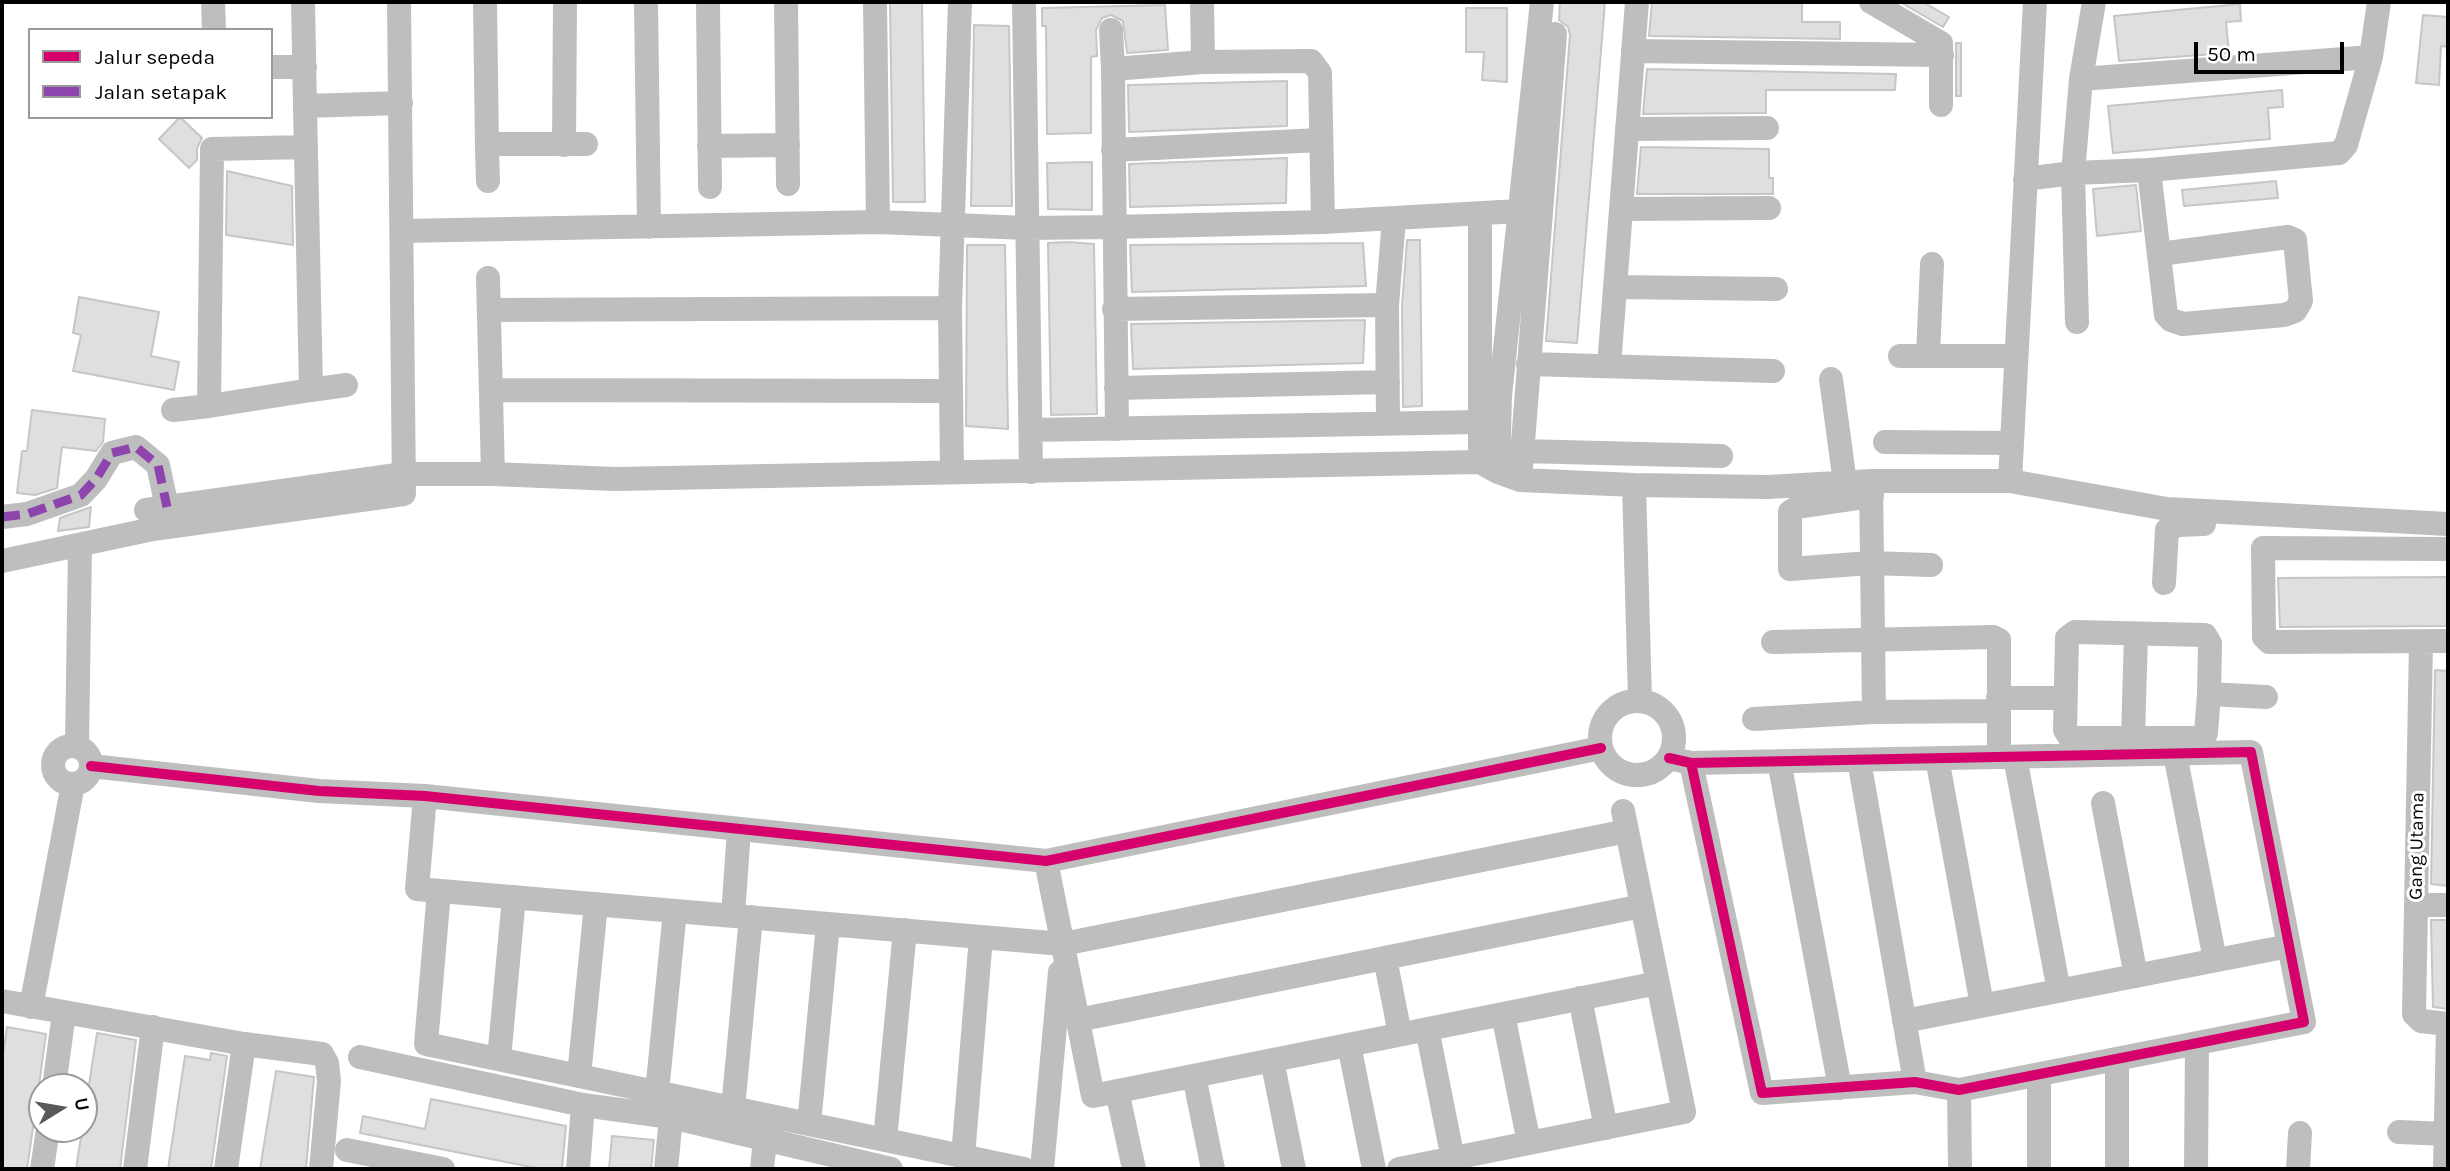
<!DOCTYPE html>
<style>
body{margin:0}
#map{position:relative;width:2450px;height:1171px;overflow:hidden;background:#fff;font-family:Karla,sans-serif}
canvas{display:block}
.frame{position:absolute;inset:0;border:4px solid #000;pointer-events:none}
.legend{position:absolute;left:28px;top:28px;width:245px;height:91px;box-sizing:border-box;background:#fff;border:2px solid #999;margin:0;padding:9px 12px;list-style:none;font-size:21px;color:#000}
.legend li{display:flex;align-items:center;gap:14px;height:35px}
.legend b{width:35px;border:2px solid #999}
.north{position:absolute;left:28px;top:1073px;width:70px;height:70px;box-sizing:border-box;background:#fff;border:2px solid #999;border-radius:50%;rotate:79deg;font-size:19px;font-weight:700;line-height:28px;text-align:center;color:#000}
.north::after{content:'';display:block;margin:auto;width:24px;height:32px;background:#595959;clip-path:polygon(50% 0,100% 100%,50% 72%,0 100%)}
.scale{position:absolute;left:2194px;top:42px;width:150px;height:32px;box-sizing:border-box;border:4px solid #000;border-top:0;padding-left:9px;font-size:21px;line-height:24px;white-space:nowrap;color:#000;-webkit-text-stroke:5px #fff;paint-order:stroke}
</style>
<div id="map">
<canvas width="2450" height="1171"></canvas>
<div class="frame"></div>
<ul class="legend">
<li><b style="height:9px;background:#d6006c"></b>Jalur sepeda</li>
<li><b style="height:9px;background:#8e44ad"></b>Jalan setapak</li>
</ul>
<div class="north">U</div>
<div class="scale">50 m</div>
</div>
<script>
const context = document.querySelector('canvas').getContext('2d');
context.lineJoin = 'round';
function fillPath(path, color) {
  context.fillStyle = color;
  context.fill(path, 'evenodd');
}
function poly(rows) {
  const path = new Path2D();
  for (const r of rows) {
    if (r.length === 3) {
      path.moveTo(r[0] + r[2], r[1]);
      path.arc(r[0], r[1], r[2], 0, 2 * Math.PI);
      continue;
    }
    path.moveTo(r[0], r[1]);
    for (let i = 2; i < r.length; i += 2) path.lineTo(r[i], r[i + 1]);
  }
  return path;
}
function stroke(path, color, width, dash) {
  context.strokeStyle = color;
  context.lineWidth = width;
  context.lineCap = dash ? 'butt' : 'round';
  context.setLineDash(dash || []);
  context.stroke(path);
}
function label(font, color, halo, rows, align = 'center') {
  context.font = font + ' Karla,sans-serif';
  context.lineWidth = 6;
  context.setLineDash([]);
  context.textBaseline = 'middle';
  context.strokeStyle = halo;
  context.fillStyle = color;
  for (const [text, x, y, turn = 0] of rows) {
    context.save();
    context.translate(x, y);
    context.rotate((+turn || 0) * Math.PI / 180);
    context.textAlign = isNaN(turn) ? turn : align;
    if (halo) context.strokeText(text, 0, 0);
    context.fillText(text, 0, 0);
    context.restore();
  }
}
const building = poly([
 [890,2,922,2,925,202,893,202,890,2],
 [1560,2,1605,2,1577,343,1546,341,1570,35,1568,27,1559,20,1560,2],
 [1652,2,1802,2,1802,22,1840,22,1840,39,1649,36,1652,2],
 [1900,2,1923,2,1949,17,1943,27,1900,2],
 [2240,4,2241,21,2226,22,2229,53,2119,61,2114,16,2240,4],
 [1165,5,1168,50,1127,53,1123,21,1111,15,1102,18,1096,30,1097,56,1091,57,1091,133,1047,134,1046,26,1042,26,1042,8,1165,5],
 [1466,8,1507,8,1507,82,1482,80,1484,52,1466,52,1466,8],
 [2423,15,2448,17,2448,47,2441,46,2439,85,2416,83,2423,15],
 [974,25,1009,26,1012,206,971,206,974,25],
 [1956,43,1961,43,1961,96,1956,96,1956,43],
 [1647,69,1896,74,1895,90,1766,90,1766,113,1643,114,1647,69],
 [1287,81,1287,126,1129,132,1128,85,1287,81],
 [2282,90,2283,107,2268,108,2270,139,2113,153,2108,106,2282,90],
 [180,117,202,138,197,148,197,160,189,168,159,139,180,117],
 [1641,147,1769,149,1769,178,1773,178,1773,194,1637,194,1641,147],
 [1287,158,1286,203,1130,207,1129,164,1287,158],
 [1092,162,1092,210,1048,209,1047,163,1092,162],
 [227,171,292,186,293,245,226,235,227,171],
 [2276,181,2278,198,2184,206,2182,190,2276,181],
 [2136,185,2141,231,2097,236,2093,189,2136,185],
 [1407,240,1420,240,1422,406,1403,407,1402,306,1407,240],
 [1068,242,1094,244,1097,414,1051,415,1048,243,1068,242],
 [1363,243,1366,286,1132,292,1130,245,1363,243],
 [967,245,1005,245,1008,429,966,426,967,245],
 [79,297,159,312,151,356,179,362,174,390,73,371,81,335,73,333,79,297],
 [1365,320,1363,363,1133,369,1131,324,1365,320],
 [32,410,105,419,103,442,96,451,62,447,57,488,35,495,17,493,22,451,27,451,32,410],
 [91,507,89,527,58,531,60,518,91,507],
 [2448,577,2448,626,2280,627,2278,578,2448,577],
 [2435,670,2448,671,2448,886,2431,884,2435,670],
 [2431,920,2448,920,2448,1009,2433,1007,2431,920],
 [7,1027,46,1034,39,1085,42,1115,33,1127,27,1169,2,1169,2,1062,7,1027],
 [97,1033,136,1040,120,1169,76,1169,97,1033],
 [211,1053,227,1056,211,1169,168,1169,185,1056,210,1060,211,1053],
 [276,1071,314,1077,306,1169,260,1169,276,1071],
 [431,1099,566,1126,562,1169,541,1169,360,1133,363,1116,425,1129,431,1099],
 [612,1136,654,1140,651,1169,609,1169,612,1136]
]);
fillPath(building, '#dfdfdf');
stroke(building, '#c6c6c6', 2);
stroke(poly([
 [213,2,214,30],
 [303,2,305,106,401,103],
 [485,2,487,147],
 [646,2,649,227],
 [708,2,710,187],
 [786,2,788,184],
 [875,2,878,222],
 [1024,2,1031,472],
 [1202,2,1203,62],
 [1542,2,1500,396,1498,472,1520,480,1634,485,1768,487,1871,481,2010,481,2167,509,2448,524],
 [1871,2,1941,43,1941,105],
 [2094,2,2081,79,2073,173,2149,170,2339,153,2346,145,2371,57,2379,2],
 [1111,30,1113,69],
 [1633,51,1942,55],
 [271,67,305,67],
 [2081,79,2371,57],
 [305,106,311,390,209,406,212,149,306,147],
 [1627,129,1767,128],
 [564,145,565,2],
 [709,146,788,145],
 [1113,150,1320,140],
 [2149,170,2166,315,2171,320,2183,324,2284,315,2295,311,2301,301,2295,240,2288,237,2160,254],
 [2025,179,2073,173,2077,322],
 [488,181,487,150,490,144,586,144],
 [1621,209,1769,208],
 [402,231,878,222,1027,228,1113,227,1323,222,1519,211],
 [488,278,493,474,615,479,1480,462,1498,472],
 [1615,287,1776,289],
 [1114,309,1387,305],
 [489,310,950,308],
 [1900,356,2015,356],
 [1928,356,1932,264],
 [1528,364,1773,371],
 [1609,366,1637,2],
 [1831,379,1845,483],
 [1116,388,1388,382],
 [311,390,346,385],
 [491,390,950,391],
 [173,410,209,406],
 [1388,424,1387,305,1394,219],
 [1117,429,1113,69,1203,62,1311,61,1320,73,1323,222],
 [1031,430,1480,422],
 [1885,442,2011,443],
 [1521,451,1721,456],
 [1480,462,1480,213],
 [952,472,950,308,960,2],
 [1520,480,1555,34],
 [2010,481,2035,2],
 [1871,482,1874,712],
 [1634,485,1640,700],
 [1872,496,1798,507,1790,512,1790,569,1870,563,1931,565],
 [146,510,404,474,493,474],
 [2,517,27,514,81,495,96,479,112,453,136,447,158,465,167,507],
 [2448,549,2263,548,2264,637,2269,642,2448,641],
 [2,561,153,529,404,494,399,2],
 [2164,583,2167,530,2178,525,2204,524],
 [1773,642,1993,637,1999,640,1999,746],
 [2421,642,2414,1014,2421,1021,2448,1024],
 [2209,694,2210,643,2205,635,2075,632,2067,638,2065,730,2070,738,2199,738,2206,733,2209,694,2266,697],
 [1998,698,2065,698],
 [1637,738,37],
 [1754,719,1874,712,1997,711],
 [2133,738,2136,634],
 [77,746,80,546],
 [72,765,19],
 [2175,754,2215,960],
 [2015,757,2059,991],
 [1669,758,1691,763,1762,1093,1915,1082,1959,1090,2304,1022,2251,752,1691,763],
 [1937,758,1982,1005],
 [1859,760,1915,1082],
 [1779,761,1840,1088],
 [91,766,319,791,425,796,1046,861,1601,748],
 [425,796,417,889,1063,944,1627,831],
 [2103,803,2136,976],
 [1046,861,1093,1096,1658,983],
 [439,891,426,1044,1024,1169],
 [2416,905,2448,905],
 [733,916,739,829],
 [1385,958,1400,1034],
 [1580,998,1606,1128],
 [2,1001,244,1044,322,1054,327,1063,329,1081,321,1169],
 [31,1007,73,784],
 [1503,1014,1529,1143],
 [1078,1020,1642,906],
 [1904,1021,2289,946],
 [1427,1029,1450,1144],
 [1349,1045,1374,1169],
 [360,1057,583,1105,671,1117,891,1169],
 [499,1059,514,897],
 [2117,1059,2117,1169],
 [1272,1060,1294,1169],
 [2039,1075,2039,1169],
 [579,1076,596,904],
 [1194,1076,1213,1169],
 [54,1087,64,1013],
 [1959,1090,1960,1169],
 [1117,1091,1134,1169],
 [657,1092,675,911],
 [733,1108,751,917],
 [809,1124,828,924],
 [2399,1132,2448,1134],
 [885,1140,905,930],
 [347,1150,443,1169],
 [963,1156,981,937],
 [42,1169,48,1129],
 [135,1169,153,1027],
 [226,1169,244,1044],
 [578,1169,583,1105],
 [666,1169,671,1117],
 [762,1169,765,1139],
 [1042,1169,1060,972],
 [1399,1169,1684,1112,1623,811],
 [2196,1169,2197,1043],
 [2298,1169,2300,1133],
 [2445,1169,2448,1024]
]), '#bebebe', 24);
stroke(poly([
 [2,517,27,514,81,495,96,479,112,453,136,447,158,465,167,507]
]), '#8e44ad', 9, [18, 9]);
stroke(poly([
 [1669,758,1691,763,1762,1093,1915,1082,1959,1090,2304,1022,2251,752,1691,763],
 [91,766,319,791,425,796,1046,861,1601,748]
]), '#d6006c', 10);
label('19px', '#000', '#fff', [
 ["Gang Utama",2417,846,-89]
]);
</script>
